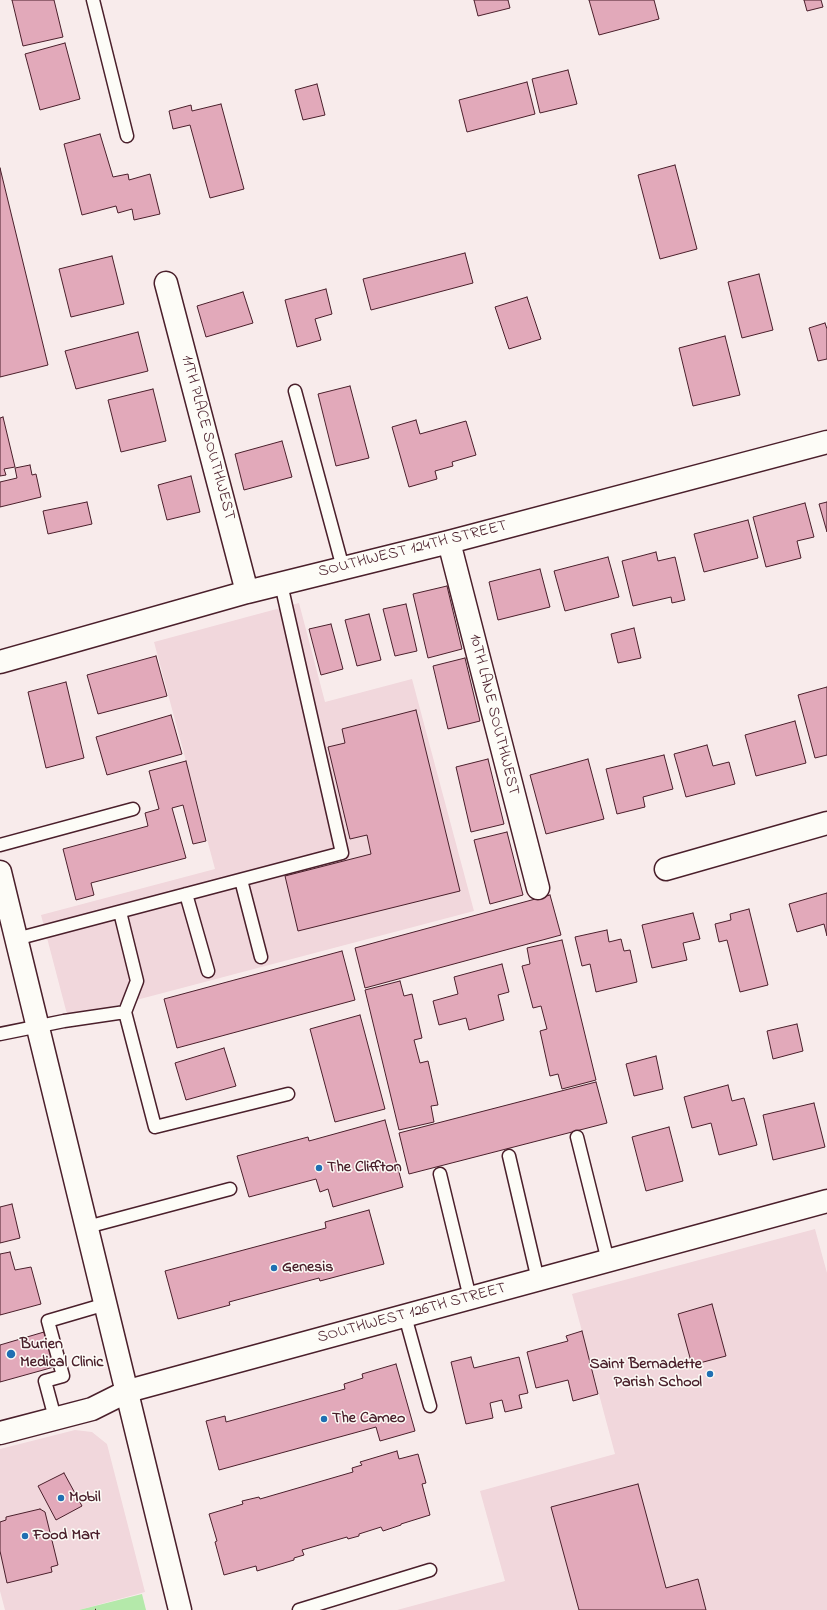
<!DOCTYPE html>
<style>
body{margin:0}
canvas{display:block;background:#f8ebeb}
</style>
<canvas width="827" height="1610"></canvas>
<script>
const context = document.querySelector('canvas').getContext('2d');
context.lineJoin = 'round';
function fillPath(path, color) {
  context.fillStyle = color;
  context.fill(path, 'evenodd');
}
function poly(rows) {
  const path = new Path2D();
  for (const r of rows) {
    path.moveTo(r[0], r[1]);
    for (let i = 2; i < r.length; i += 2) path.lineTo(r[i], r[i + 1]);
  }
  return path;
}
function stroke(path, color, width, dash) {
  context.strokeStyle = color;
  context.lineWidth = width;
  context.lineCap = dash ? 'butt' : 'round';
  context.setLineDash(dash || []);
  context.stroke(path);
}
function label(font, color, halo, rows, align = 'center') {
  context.font = font + ' "Indie Flower",sans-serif';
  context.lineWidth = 3;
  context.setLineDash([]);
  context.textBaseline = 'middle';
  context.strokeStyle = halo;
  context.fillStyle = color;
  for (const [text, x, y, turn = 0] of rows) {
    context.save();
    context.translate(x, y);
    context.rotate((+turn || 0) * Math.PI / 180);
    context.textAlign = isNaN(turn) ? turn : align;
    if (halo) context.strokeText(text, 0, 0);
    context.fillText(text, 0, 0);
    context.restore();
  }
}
fillPath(poly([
 [299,603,325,702,412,679,474,911,68,1018,41,915,215,869,154,642],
 [815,1229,827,1273,827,1610,397,1610,505,1581,480,1491,615,1454,572,1294],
 [75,1430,92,1432,107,1444,145,1592,79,1610,5,1610,0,1591,0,1449]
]), '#f1d7dc');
fillPath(poly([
 [142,1594,146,1610,79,1610]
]), '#b4e9aa');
const building = poly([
 [12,0,54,0,63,37,23,46,12,0],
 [474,0,508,0,510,8,478,16,474,0],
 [589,0,654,0,659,19,599,35,589,0],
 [804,0,821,0,823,7,807,11,804,0],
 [65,43,80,99,40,110,25,54,65,43],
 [568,70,577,104,540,113,532,79,568,70],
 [527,82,535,114,467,132,459,100,527,82],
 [317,84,325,115,303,120,295,90,317,84],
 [221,104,244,189,210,198,190,125,173,129,169,111,191,105,192,111,221,104],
 [100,134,113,177,128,174,129,180,150,174,160,214,134,220,132,209,118,213,116,206,82,215,64,144,100,134],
 [675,165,697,249,660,259,638,175,675,165],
 [0,168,48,365,0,377,0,168],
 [465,253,473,283,371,310,363,279,465,253],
 [112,256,124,304,71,317,59,269,112,256],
 [759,274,773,330,742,338,728,282,759,274],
 [326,289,332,314,315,319,321,340,297,347,285,300,326,289],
 [243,292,253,323,206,337,197,306,243,292],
 [527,297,541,339,509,349,495,307,527,297],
 [825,323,827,329,827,359,818,361,809,328,825,323],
 [138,332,148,371,76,389,65,351,138,332],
 [725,336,740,395,693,406,679,348,725,336],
 [350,386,369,458,336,466,318,394,350,386],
 [153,389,166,441,121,452,108,400,153,389],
 [3,417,15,467,4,469,6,475,0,476,0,418,3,417],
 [416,420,420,434,466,421,476,455,452,462,453,466,435,471,437,479,409,487,392,427,416,420],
 [282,441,292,477,244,490,235,454,282,441],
 [30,465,32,475,36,474,41,497,0,507,0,482,17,478,15,468,30,465],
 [191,476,200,512,167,520,158,485,191,476],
 [87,502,92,524,48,534,43,511,87,502],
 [827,502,827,532,819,504,827,502],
 [805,503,814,537,797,541,801,558,766,567,753,517,805,503],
 [748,520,758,558,704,572,694,534,748,520],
 [656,552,658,561,675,557,685,600,672,603,671,597,633,606,622,561,656,552],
 [608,557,619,597,565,611,554,571,608,557],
 [540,569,550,607,498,620,489,582,540,569],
 [447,586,462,649,428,658,413,594,447,586],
 [406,604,417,651,395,656,383,609,406,604],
 [369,614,381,660,357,666,345,620,369,614],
 [331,624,343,669,321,675,309,629,331,624],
 [634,628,641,658,618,663,611,634,634,628],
 [156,656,167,696,98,714,87,675,156,656],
 [465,658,480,721,448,729,433,666,465,658],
 [66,682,84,758,46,768,28,692,66,682],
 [827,687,827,755,815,758,798,695,827,687],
 [416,710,460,891,298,931,285,876,371,854,367,835,350,839,328,747,345,743,342,729,416,710],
 [171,715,182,754,107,775,96,737,171,715],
 [795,721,806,763,756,776,745,735,795,721],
 [707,745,713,766,729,762,735,784,686,797,674,754,707,745],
 [664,755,673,789,643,797,645,807,617,814,606,769,664,755],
 [488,759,504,824,471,832,456,767,488,759],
 [588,759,604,819,546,834,530,775,588,759],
 [186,761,206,841,193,844,183,805,172,808,186,858,91,883,94,895,76,900,63,849,148,826,145,813,159,809,149,771,186,761],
 [507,832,523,895,490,904,474,840,507,832],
 [827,893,827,936,824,924,797,932,789,904,827,893],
 [550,895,561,935,365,988,355,948,550,895],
 [749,909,768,985,740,992,727,940,719,942,715,924,731,920,730,914,749,909],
 [693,913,700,939,683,943,687,960,652,968,642,925,693,913],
 [607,930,609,942,621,939,624,951,630,950,637,982,596,992,590,964,582,966,575,937,607,930],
 [562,940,596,1080,562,1089,558,1074,550,1076,540,1031,547,1029,541,1006,533,1008,522,966,530,964,527,948,562,940],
 [342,951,355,1000,177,1048,164,999,342,951],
 [502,964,509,992,498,995,504,1020,469,1030,466,1018,439,1025,433,1001,458,994,454,977,502,964],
 [400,981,404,996,412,994,422,1038,414,1040,420,1063,428,1061,438,1105,431,1106,434,1122,399,1130,365,990,400,981],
 [360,1015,385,1109,335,1122,310,1029,360,1015],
 [797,1024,803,1051,773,1059,767,1031,797,1024],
 [224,1048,236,1086,186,1100,175,1063,224,1048],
 [656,1056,663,1089,634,1096,626,1064,656,1056],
 [596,1082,607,1123,409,1174,399,1133,596,1082],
 [728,1085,732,1101,744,1098,757,1145,719,1155,711,1123,692,1128,684,1097,728,1085],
 [814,1103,825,1147,773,1160,763,1115,814,1103],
 [385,1120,403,1187,333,1207,328,1189,320,1192,316,1179,249,1197,237,1156,308,1137,309,1141,385,1120],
 [669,1127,683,1181,646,1191,632,1137,669,1127],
 [12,1204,20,1238,0,1243,0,1207,12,1204],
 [369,1210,384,1264,320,1281,319,1278,229,1302,230,1305,178,1319,165,1271,326,1228,325,1222,369,1210],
 [10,1252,15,1270,31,1267,41,1304,0,1315,0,1254,10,1252],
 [712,1304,726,1356,692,1365,678,1314,712,1304],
 [582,1331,598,1394,573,1401,568,1380,536,1388,527,1352,568,1341,566,1336,582,1331],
 [44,1332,54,1367,0,1382,0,1345,44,1332],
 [471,1357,474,1368,519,1357,528,1393,519,1395,522,1408,505,1412,502,1400,490,1403,493,1418,466,1424,451,1362,471,1357],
 [396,1364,415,1431,380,1441,376,1427,219,1470,206,1421,225,1416,226,1422,345,1389,344,1384,363,1378,362,1374,396,1364],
 [397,1451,399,1459,418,1454,426,1483,422,1484,430,1515,401,1524,401,1525,383,1531,381,1527,359,1534,359,1536,348,1539,347,1537,302,1550,304,1555,294,1558,294,1560,257,1571,256,1566,224,1575,215,1542,217,1541,209,1514,243,1504,242,1501,259,1497,260,1499,353,1472,352,1468,362,1465,360,1462,397,1451],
 [64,1473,82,1506,56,1520,38,1486,64,1473],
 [638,1484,666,1588,698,1579,706,1610,579,1610,551,1507,638,1484],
 [40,1509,45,1512,58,1565,51,1567,52,1572,7,1583,0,1551,0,1522,6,1520,6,1517,40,1509]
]);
fillPath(building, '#e2a9ba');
stroke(building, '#4a1f2b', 1);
const service = poly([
 [93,0,127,136],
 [295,391,343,568],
 [0,845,133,809],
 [241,880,261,957],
 [186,894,208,971],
 [120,912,137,981,125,1012,155,1127,288,1094],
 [16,939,342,853,281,584],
 [0,1034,64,1021,125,1012],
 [577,1137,608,1261],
 [509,1156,538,1280],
 [440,1174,470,1298],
 [87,1227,230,1189],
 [405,1316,430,1406],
 [55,1418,45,1381,63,1376,48,1321,106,1304],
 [299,1610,430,1570]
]);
const minor = poly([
 [166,283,247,592],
 [449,542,538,888],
 [0,662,247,592,449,542,827,442],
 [666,869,827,823],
 [0,1433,92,1409,128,1391,827,1201]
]);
const secondary = poly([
 [0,872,180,1610]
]);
stroke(service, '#4a1f2b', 15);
stroke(minor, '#4a1f2b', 25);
stroke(secondary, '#4a1f2b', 25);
stroke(poly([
 [95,1610,98,1610]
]), '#4a1f2b', 2.5, [1, 3]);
stroke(service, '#fdfcf7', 12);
stroke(minor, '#fdfcf7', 22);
stroke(secondary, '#fdfcf7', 22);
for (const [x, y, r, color] of [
 [319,1168,4,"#1f6fb2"],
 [274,1268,4,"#1f6fb2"],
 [11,1354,5,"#1f6fb2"],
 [710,1374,4,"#1f6fb2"],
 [324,1419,4,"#1f6fb2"],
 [61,1498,4,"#1f6fb2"],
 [25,1536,4,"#1f6fb2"]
]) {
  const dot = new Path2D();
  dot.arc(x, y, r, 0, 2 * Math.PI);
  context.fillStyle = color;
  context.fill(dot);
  stroke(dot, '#fdfcf7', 1.5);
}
label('16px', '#4a1f2b', '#fdfcf7', [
 ["11TH PLACE SOUTHWEST",207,438,75],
 ["SOUTHWEST 124TH STREET",413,550,-14],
 ["10TH LANE SOUTHWEST",493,715,76],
 ["SOUTHWEST 126TH STREET",412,1314,-15]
]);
label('bold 16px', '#4a1f2b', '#fdfcf7', [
 ["The Cliffton",327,1168],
 ["Genesis",282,1268],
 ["Burien",20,1345],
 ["Medical Clinic",20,1363],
 ["Saint Bernadette",702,1365,"right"],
 ["Parish School",702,1383,"right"],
 ["The Cameo",332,1419],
 ["Mobil",69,1498],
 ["Food Mart",33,1536]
], 'left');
</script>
